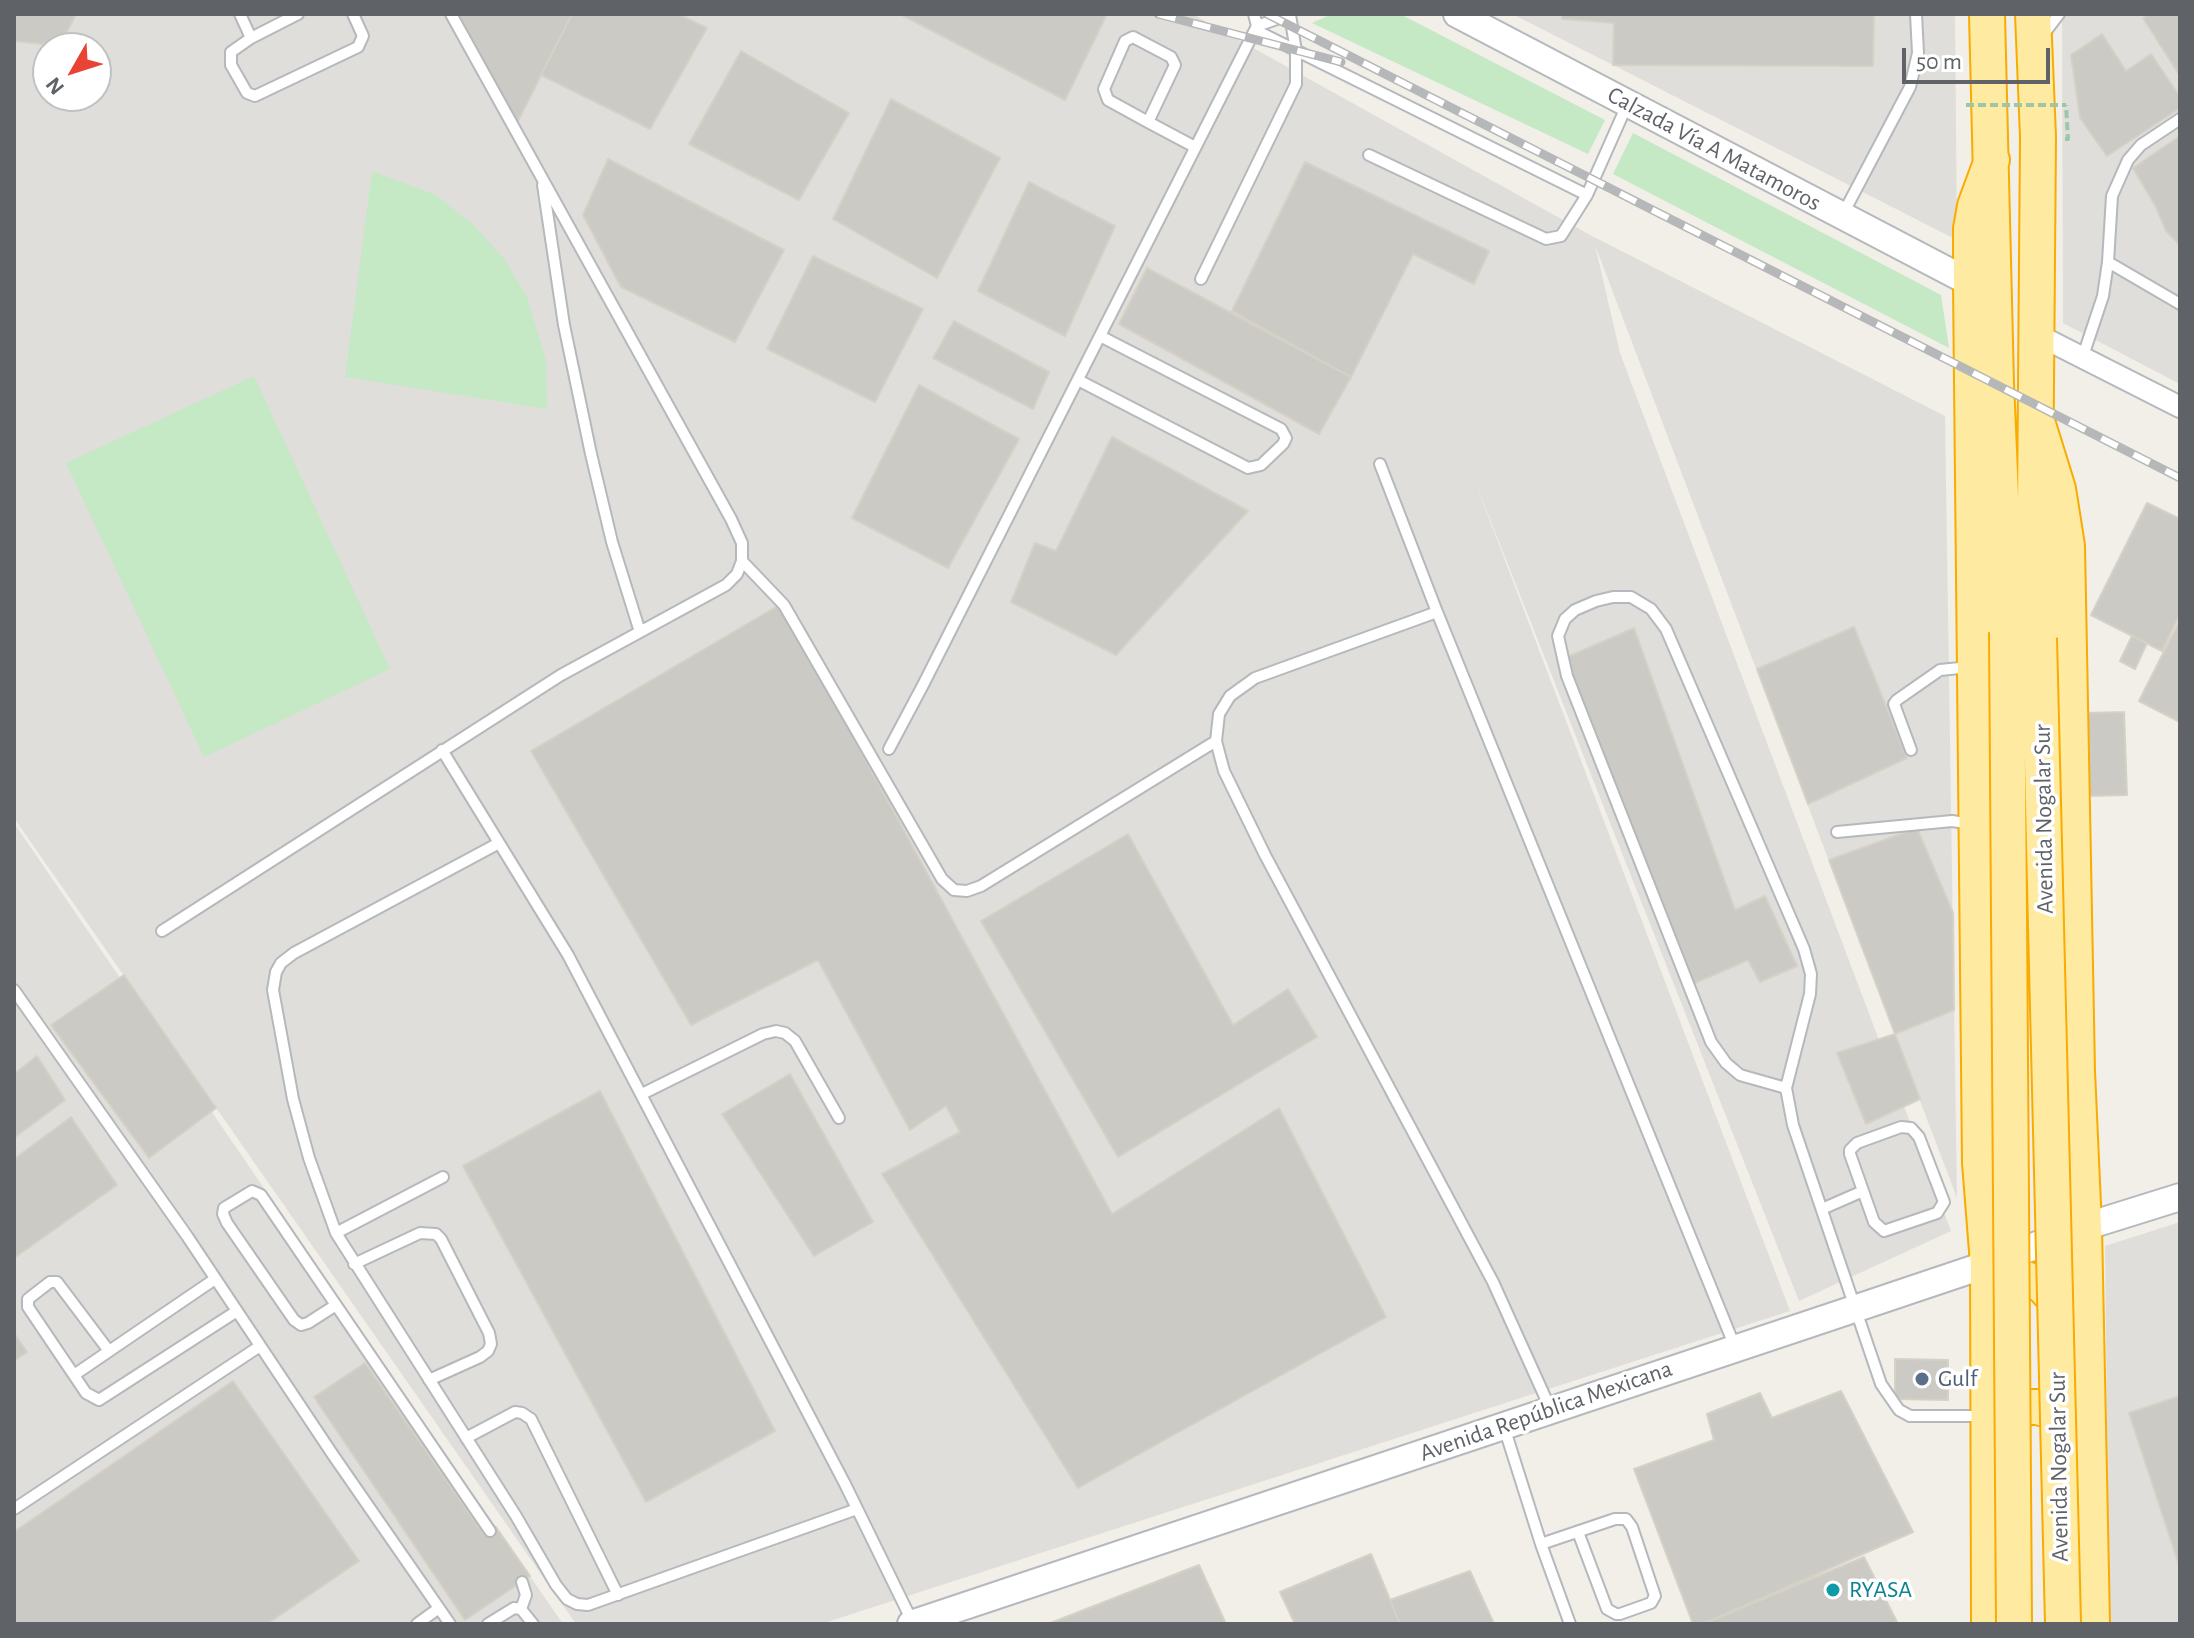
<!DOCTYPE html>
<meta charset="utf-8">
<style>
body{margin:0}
#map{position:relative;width:2194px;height:1638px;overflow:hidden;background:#f1efe8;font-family:"Alegreya Sans",sans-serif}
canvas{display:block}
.frame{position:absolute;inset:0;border:16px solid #5f6368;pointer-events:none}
.north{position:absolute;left:32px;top:32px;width:80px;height:80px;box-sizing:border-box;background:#fff;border:2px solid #bfc1c3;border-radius:50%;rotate:231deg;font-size:22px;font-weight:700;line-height:32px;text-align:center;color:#5f6368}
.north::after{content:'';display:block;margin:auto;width:28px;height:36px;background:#ea4335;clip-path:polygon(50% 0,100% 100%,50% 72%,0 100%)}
.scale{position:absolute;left:1902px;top:48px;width:148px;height:36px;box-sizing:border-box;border:4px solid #5f6368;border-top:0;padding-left:10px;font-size:24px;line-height:28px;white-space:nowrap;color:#5f6368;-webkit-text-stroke:6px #fff;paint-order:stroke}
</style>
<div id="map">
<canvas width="2194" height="1638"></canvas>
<div class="frame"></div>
<div class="north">N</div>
<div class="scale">50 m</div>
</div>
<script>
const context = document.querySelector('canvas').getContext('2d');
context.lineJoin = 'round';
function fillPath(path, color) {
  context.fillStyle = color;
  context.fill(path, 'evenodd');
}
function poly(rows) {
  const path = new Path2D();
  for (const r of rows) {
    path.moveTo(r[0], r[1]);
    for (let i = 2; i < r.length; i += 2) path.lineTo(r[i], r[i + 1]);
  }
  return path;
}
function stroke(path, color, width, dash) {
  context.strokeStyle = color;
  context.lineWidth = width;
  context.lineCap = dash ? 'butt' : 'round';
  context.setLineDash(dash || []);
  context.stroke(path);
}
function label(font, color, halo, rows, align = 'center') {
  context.font = font + ' "Alegreya Sans",sans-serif';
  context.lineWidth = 7;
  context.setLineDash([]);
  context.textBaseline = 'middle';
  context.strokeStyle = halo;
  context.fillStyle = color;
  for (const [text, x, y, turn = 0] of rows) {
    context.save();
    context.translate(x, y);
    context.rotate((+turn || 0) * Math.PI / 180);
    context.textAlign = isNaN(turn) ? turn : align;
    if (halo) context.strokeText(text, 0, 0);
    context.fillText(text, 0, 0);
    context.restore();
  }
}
fillPath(poly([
 [14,14,1192,14,1592,236,1945,416,1957,1198,1595,245,1620,353,1951,1231,1799,1301,1473,476,1790,1311,821,1624,576,1624,14,818],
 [48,48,96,48,96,96,48,96],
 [1512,14,1955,14,1957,240,1613,65],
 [2062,14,2180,14,2180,384,2063,323],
 [14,823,496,1527,563,1624,14,1624],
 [2180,1222,2180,1624,2109,1624,2105,1246]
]), '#e0deda');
fillPath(poly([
 [1332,14,1400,14,1605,120,1588,154,1312,23],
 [1633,133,1941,295,1949,348,1613,174],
 [372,171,436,195,472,224,503,257,527,297,546,360,547,409,345,377],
 [254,376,390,669,204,757,66,463]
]), '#c5e8c5');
const building = poly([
 [14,14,76,14,60,46,14,41,14,14],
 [458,14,572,14,517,123,458,14],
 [572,14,678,14,707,28,650,129,541,75,572,14],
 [900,14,1107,14,1065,100,900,14],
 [1562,14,1874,14,1873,66,1613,65,1614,23,1562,19,1562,14],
 [2150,14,2180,14,2180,76,2143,18,2150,14],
 [2102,34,2126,71,2151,54,2180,97,2180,108,2107,156,2080,118,2071,55,2102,34],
 [741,51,849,113,799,200,689,144,741,51],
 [891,99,1000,158,937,278,833,219,891,99],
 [2180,136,2180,245,2166,231,2156,207,2133,168,2180,136],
 [608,159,784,250,735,342,621,287,583,215,608,159],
 [1305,162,1489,251,1474,284,1413,254,1351,377,1232,311,1305,162],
 [1029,182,1115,226,1065,336,978,291,1029,182],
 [813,256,923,309,875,402,767,349,813,256],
 [1147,268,1351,377,1319,434,1119,324,1147,268],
 [954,321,1049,372,1033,409,933,358,954,321],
 [919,385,1019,439,948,568,852,518,919,385],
 [1112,437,1248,511,1116,655,1011,602,1035,543,1056,551,1112,437],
 [2147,503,2180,519,2180,614,2162,651,2091,615,2147,503],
 [781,604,1112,1214,1279,1108,1386,1317,1078,1488,882,1174,960,1132,946,1106,910,1130,818,960,691,1025,531,751,781,604],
 [2180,620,2180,722,2139,701,2180,620],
 [1854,627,1907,758,1808,804,1757,669,1854,627],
 [1634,628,1735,910,1765,896,1797,966,1760,982,1748,960,1693,984,1565,658,1634,628],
 [2132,636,2147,643,2135,669,2120,661,2132,636],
 [2124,712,2127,795,2089,796,2086,713,2124,712],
 [1917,828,1953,913,1954,1010,1895,1034,1829,860,1917,828],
 [1128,834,1233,1025,1288,989,1317,1037,1118,1157,981,921,1128,834],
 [124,975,216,1108,149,1158,51,1025,124,975],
 [1895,1034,1920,1099,1866,1124,1837,1053,1895,1034],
 [37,1056,65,1100,14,1138,14,1074,37,1056],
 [790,1074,873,1222,814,1256,722,1114,790,1074],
 [600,1091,775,1431,646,1502,463,1166,600,1091],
 [71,1117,117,1185,14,1258,14,1159,71,1117],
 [14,1333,27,1352,14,1361,14,1333],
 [1895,1359,1948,1360,1948,1400,1895,1399,1895,1359],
 [365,1363,484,1535,496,1527,530,1576,465,1620,314,1397,365,1363],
 [233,1381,359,1561,267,1624,14,1624,14,1532,233,1381],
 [1841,1391,1913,1532,1703,1624,1693,1624,1634,1469,1714,1440,1707,1414,1760,1393,1772,1418,1841,1391],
 [2180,1396,2180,1568,2129,1413,2180,1396],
 [1371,1554,1400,1624,1295,1624,1280,1592,1371,1554],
 [1864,1557,1898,1624,1703,1624,1864,1557],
 [1199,1565,1226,1624,1048,1624,1199,1565],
 [1470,1571,1494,1624,1400,1624,1390,1600,1470,1571]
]);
fillPath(building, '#cccac5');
stroke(building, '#d6d1c6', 2);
const service = poly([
 [240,14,251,38],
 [298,14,251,38,231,52,231,65,247,93,255,96,358,47,363,36,353,14],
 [1257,26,1291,14],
 [1255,30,1587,195],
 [2043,35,2059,14],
 [1148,122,1175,65,1171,57,1133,37,1125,41,1104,89,1108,100,1148,122,1195,147],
 [1369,155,1546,239,1561,236,1587,195,1627,105],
 [543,185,564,325,591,454,612,542,640,632],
 [1843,214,1910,87,1918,53,1916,14],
 [2108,262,2180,304],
 [1201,279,1296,84,1296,51,1290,15],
 [2083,356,2103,296,2108,262,2112,196,2128,160,2141,145,2180,119],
 [1078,380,1248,468,1261,465,1283,444,1286,438,1281,429,1100,336],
 [1380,464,1437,612,1255,678,1230,696,1219,714,1216,741,1224,771,1265,855,1493,1282,1550,1408],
 [742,561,784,605,942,879,954,890,967,891,981,886,1216,741],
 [1437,612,1735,1347],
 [889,749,923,685,1257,26,1254,14],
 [442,750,568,955,845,1484,912,1621],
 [1911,750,1894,704,1897,700,1940,670,1970,667],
 [1837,832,1952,821,1972,824],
 [499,843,294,953,281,963,276,972,273,990,293,1099,309,1158,336,1233,516,1516,556,1585,567,1599,577,1604,588,1605,857,1509],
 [162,931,561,675,726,585,737,574,742,561,742,543,731,519,451,14],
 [14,990,187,1236,333,1455,450,1624],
 [1786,1088,1740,1075,1726,1063,1711,1042,1567,676,1558,636,1565,619,1575,610,1596,601,1613,597,1631,597,1651,609,1666,629,1804,949,1811,974,1810,994,1786,1088,1793,1125,1881,1384,1899,1410,1910,1416,1984,1416],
 [642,1094,763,1034,776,1031,785,1033,795,1041,839,1118],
 [1901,1127,1911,1128,1919,1137,1944,1202,1937,1213,1884,1231,1874,1222,1850,1154,1850,1150,1857,1143,1901,1127],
 [1822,1209,1863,1191],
 [336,1233,443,1177],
 [354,1264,420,1233,436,1234,441,1239,489,1333,491,1344,488,1351,480,1357,429,1380],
 [336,1305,308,1323,301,1325,294,1320,227,1223,223,1214,224,1208,252,1191,261,1195,490,1531],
 [109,1351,57,1282,50,1282,28,1299,28,1307,86,1393,99,1400,237,1311],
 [74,1375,215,1279],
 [1504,1427,1541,1544,1570,1624],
 [466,1438,515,1412,522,1413,531,1419,618,1595],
 [14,1509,260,1346],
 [1541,1544,1615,1519,1626,1519,1632,1527,1655,1596,1651,1603,1620,1614,1616,1614,1607,1609,1578,1532],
 [521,1609,526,1595,522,1582],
 [417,1624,439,1608],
 [488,1624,514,1608,521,1609,533,1624]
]);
const minor = poly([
 [2038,335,2180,407]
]);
const tertiary = poly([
 [1457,14,1971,283],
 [911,1624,1857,1308,1988,1264,2084,1227,2180,1197]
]);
const trunk = poly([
 [1987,14,1996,383,2007,632],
 [2033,14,2038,137,2035,508,2039,638],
 [2036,418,2058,489,2067,546,2077,1071,2084,1227,2092,1624],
 [1988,1264,2042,1285,2070,1316],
 [1990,1416,2013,1407,2037,1407,2056,1412,2080,1433],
 [1989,1624,1988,1264,1980,1163,1971,283,1971,229,1975,206,1992,160]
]);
stroke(service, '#b5b8bc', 14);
stroke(minor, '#b5b8bc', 24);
stroke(tertiary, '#b5b8bc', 30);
stroke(trunk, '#f9ab00', 38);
stroke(poly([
 [2065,139,2068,139,2066,105]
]), '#9cc7a9', 4, [8, 4]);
stroke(service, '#fff', 10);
stroke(minor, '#fff', 20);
stroke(tertiary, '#fff', 26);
stroke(trunk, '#feeaa1', 34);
const rail = poly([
 [1158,14,1341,62],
 [1267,14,2180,478]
]);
stroke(rail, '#b6b7b8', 9);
stroke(rail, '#fff', 6, [18]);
const trunkBridge = poly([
 [2007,632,2014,1624],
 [2039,638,2063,1624]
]);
stroke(trunkBridge, '#f9ab00', 38, []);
stroke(poly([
 [1966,105,2066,105]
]), '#9cc7a9', 4, [8, 4]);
stroke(trunkBridge, '#feeaa1', 34);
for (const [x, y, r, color] of [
 [1922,1379,8,"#5c6f8a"],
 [1833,1590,8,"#0f9aa8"]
]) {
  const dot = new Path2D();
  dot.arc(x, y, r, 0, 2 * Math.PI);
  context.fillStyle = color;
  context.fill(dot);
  stroke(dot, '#fff', 3);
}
label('24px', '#5f6368', '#fff', [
 ["Calzada Vía A Matamoros",1714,149,28],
 ["Avenida Nogalar Sur",2044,819,-91],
 ["Avenida República Mexicana",1546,1411,-19],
 ["Avenida Nogalar Sur",2059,1467,-91]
]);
label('24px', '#4e5e75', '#fff', [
 ["Gulf",1938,1379]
], 'left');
label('24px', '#0d838f', '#fff', [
 ["RYASA",1849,1590]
], 'left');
</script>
